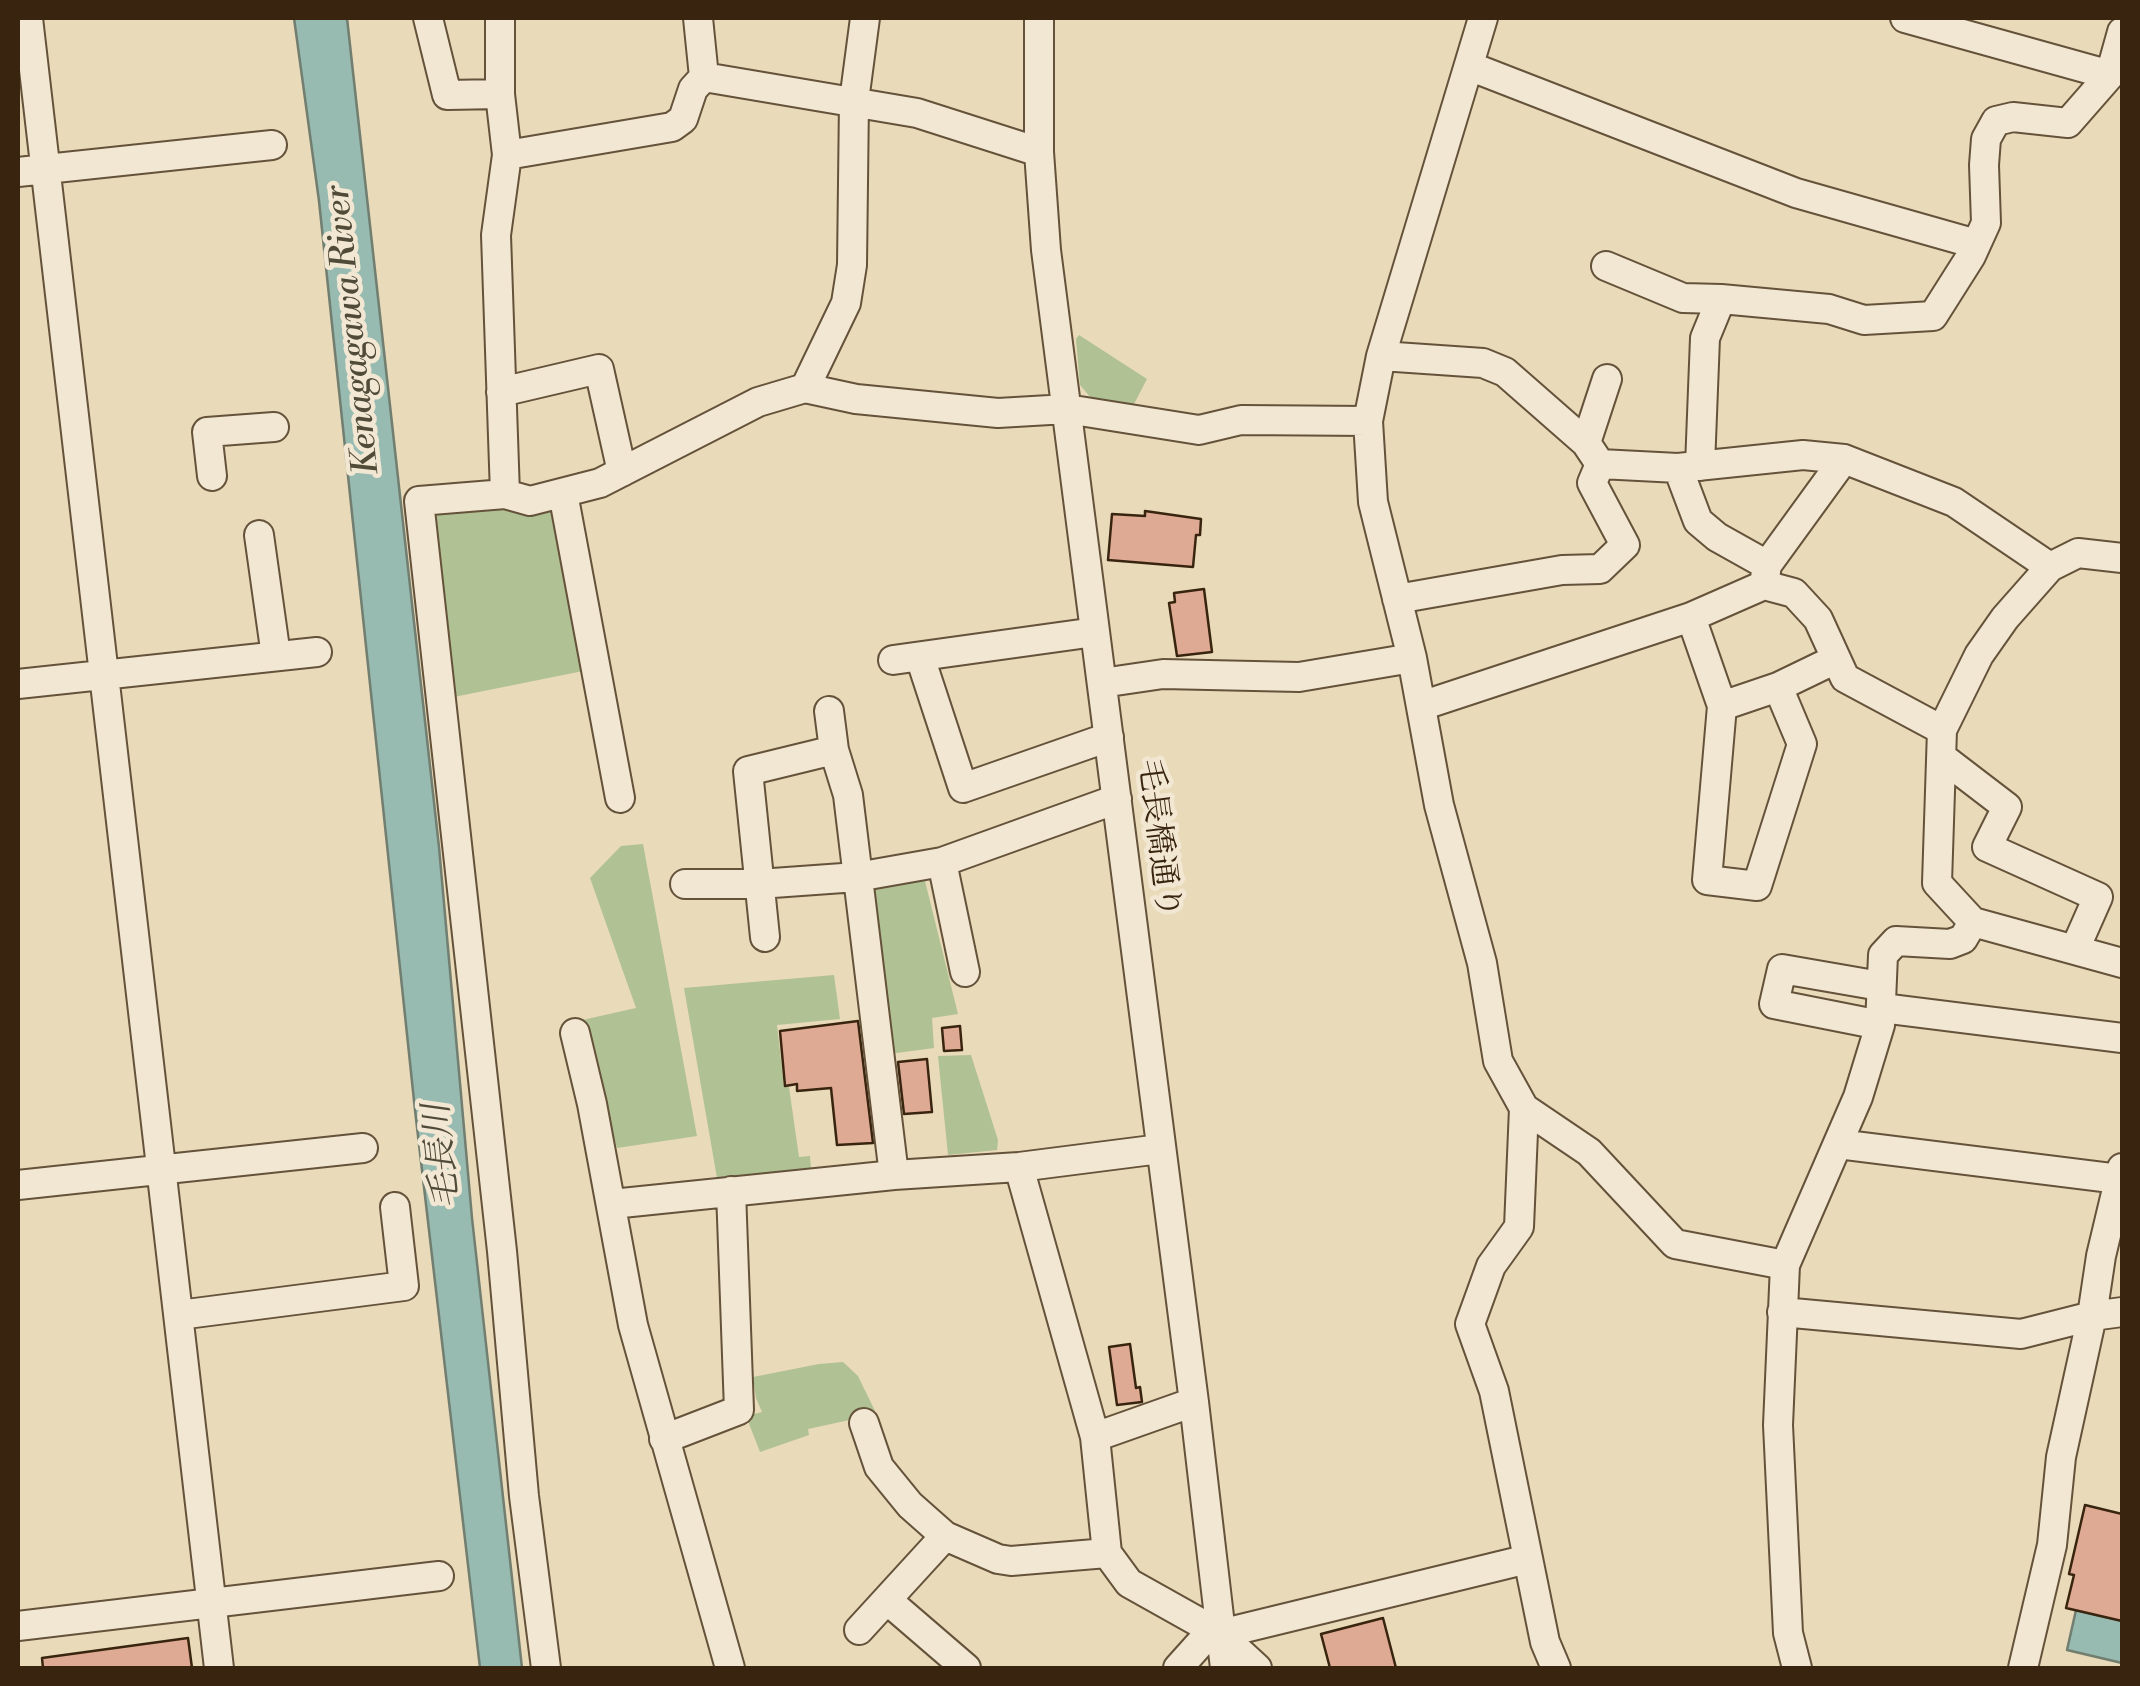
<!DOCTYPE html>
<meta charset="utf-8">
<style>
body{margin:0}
#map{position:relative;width:2140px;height:1686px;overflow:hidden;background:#e9dab9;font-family:"Libre Bodoni",serif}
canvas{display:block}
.frame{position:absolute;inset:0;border:20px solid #39250f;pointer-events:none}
</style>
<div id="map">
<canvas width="2140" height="1686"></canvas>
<div class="frame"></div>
</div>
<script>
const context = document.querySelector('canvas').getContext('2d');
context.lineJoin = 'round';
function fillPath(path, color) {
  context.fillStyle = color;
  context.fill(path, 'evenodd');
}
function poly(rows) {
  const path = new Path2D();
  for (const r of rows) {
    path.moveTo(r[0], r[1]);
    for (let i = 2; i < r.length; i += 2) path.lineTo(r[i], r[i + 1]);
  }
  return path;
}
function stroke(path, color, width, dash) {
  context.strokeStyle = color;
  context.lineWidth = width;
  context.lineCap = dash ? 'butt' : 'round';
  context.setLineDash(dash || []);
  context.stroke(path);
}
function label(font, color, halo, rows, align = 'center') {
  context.font = font + ' "Libre Bodoni","Noto Serif JP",serif';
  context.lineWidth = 9;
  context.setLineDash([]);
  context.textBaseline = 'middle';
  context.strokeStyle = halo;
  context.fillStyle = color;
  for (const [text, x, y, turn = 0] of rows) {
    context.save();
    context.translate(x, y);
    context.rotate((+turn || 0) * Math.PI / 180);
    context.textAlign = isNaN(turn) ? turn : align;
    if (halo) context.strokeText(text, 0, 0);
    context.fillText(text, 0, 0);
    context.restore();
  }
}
fillPath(poly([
 [1079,335,1147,379,1134,404,1092,399,1080,385,1076,339],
 [556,502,583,671,449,698,429,512],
 [643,844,697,1136,617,1148,578,1021,636,1008,590,878,621,846],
 [924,877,958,1014,932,1018,934,1048,889,1054,869,893,874,886],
 [834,975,840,1019,777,1025,784,1087,789,1087,799,1157,810,1156,811,1169,717,1178,684,988],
 [971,1055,998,1140,997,1150,948,1155,938,1056],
 [843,1362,858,1376,875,1411,868,1416,808,1429,809,1435,760,1452,746,1416,762,1412,756,1398,753,1377,819,1364]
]), '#b0c194');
const water = poly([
 [294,18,347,18,439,847,472,1218,522,1668,480,1668,415,1110,319,201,294,18],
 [2076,1610,2122,1621,2122,1663,2067,1650,2076,1610]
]);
fillPath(water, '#97bab1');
stroke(water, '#717e70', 2.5);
const building = poly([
 [1145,511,1201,519,1200,535,1196,535,1193,567,1108,560,1112,514,1145,516,1145,511],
 [1204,589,1212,652,1177,656,1169,603,1175,602,1174,593,1204,589],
 [858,1021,873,1143,837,1145,831,1088,797,1091,797,1084,785,1086,780,1031,858,1021],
 [960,1026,962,1050,944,1051,942,1028,960,1026],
 [927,1059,932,1112,904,1114,898,1062,927,1059],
 [1130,1344,1136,1388,1140,1387,1142,1402,1117,1405,1109,1347,1130,1344],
 [2085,1505,2122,1514,2122,1621,2066,1608,2074,1575,2069,1574,2085,1505],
 [1383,1618,1396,1668,1330,1668,1321,1634,1383,1618],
 [188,1638,192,1668,43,1668,42,1658,188,1638]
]);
fillPath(building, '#deaa93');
stroke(building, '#39250f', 2.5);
const minor = poly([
 [28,18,219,1668],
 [428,18,447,95,500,94],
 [500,18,500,94,507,155,496,235,505,494],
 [1039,18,1039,152,1046,250,1194,1402,1225,1668],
 [1483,18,1381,356,1368,421,1373,502,1412,658,1439,805,1482,963,1498,1061,1524,1108,1519,1227,1491,1266,1470,1324,1494,1391,1545,1642,1556,1668],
 [1905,18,2110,75],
 [1469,66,1796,193,1976,244],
 [704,77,917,113,1039,152],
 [507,155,672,127,683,119,693,89,704,77,698,18],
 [18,172,272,145],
 [1606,266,1683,298,1721,299,1829,309,1864,320,1933,316,1971,256,1986,223,1984,165,1986,139,1996,121,2013,117,2068,123,2110,75,2122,32],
 [1381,356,1483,363,1505,372,1586,443],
 [805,388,846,303,852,265,854,101,865,18],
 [501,392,599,369,622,472],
 [1600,464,1678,468,1803,455,1844,459,1954,502,2050,567,2005,618,1979,655,1942,730,1937,883,1973,922],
 [1700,466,1705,338,1721,299],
 [1678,468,1698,521,1717,537,1767,565],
 [212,476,207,432,274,427],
 [563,493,620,798],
 [259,535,276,656],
 [2050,567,2078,553,2122,558],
 [1764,585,1767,565,1844,459],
 [1397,599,1562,570,1600,569,1625,545,1592,483,1600,464,1586,443,1607,379],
 [1691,617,1722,706,1707,880,1757,886,1802,744,1778,687,1722,706],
 [920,657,963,788,1109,737],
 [893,660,1095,632],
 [1102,683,1163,674,1299,677,1412,658],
 [18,684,317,652],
 [1778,687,1836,659],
 [1421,706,1691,617,1764,585,1794,593,1818,619,1845,678,1942,730],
 [829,711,834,750,848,795,894,1175],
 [1943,758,2007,807,1987,847,2098,897,2075,949],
 [942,862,965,972],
 [685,884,759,884,857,877,942,862,1117,799],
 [765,937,748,771,834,750],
 [1882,1008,2122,1038],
 [1880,1025,1774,1004,1782,969,1880,986],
 [575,1033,592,1104,633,1325,730,1668],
 [1524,1108,1589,1152,1675,1244,1785,1265],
 [1838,1144,2119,1179],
 [1019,1167,1095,1437],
 [18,1185,363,1148],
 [612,1204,894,1175,1019,1167,1160,1149],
 [1782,1312,2021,1334,2092,1316,2122,1312],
 [179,1315,404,1286,395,1207],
 [1194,1402,1095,1437,1107,1553,1129,1583,1220,1634,1528,1559],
 [864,1423,879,1467,910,1505,945,1536,998,1559,1011,1561,1107,1553],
 [664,1439,739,1410,731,1191],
 [887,1600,966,1668],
 [18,1626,439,1576],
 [859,1630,945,1536],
 [1220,1634,1257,1668],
 [546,1668,524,1496,502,1251,419,501,505,494,530,501,600,483,758,402,805,388,856,399,998,413,1067,409,1199,430,1241,420,1368,421],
 [1178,1668,1213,1629],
 [1797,1668,1788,1633,1778,1425,1785,1265,1858,1097,1880,1025,1883,955,1896,941,1950,944,1963,939,1973,922,2122,963],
 [2023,1668,2052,1545,2061,1457,2092,1316,2101,1256,2122,1168]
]);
stroke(minor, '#65523a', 32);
stroke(minor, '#f1e7d2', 28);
label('32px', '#39250f', '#f1e7d2', [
 ["毛長橋通り",1157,839,83]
]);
label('italic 35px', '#504a38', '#f1e7d2', [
 ["Kenagagawa River",354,330,-96],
 ["毛長川",444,1156,-96]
]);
</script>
